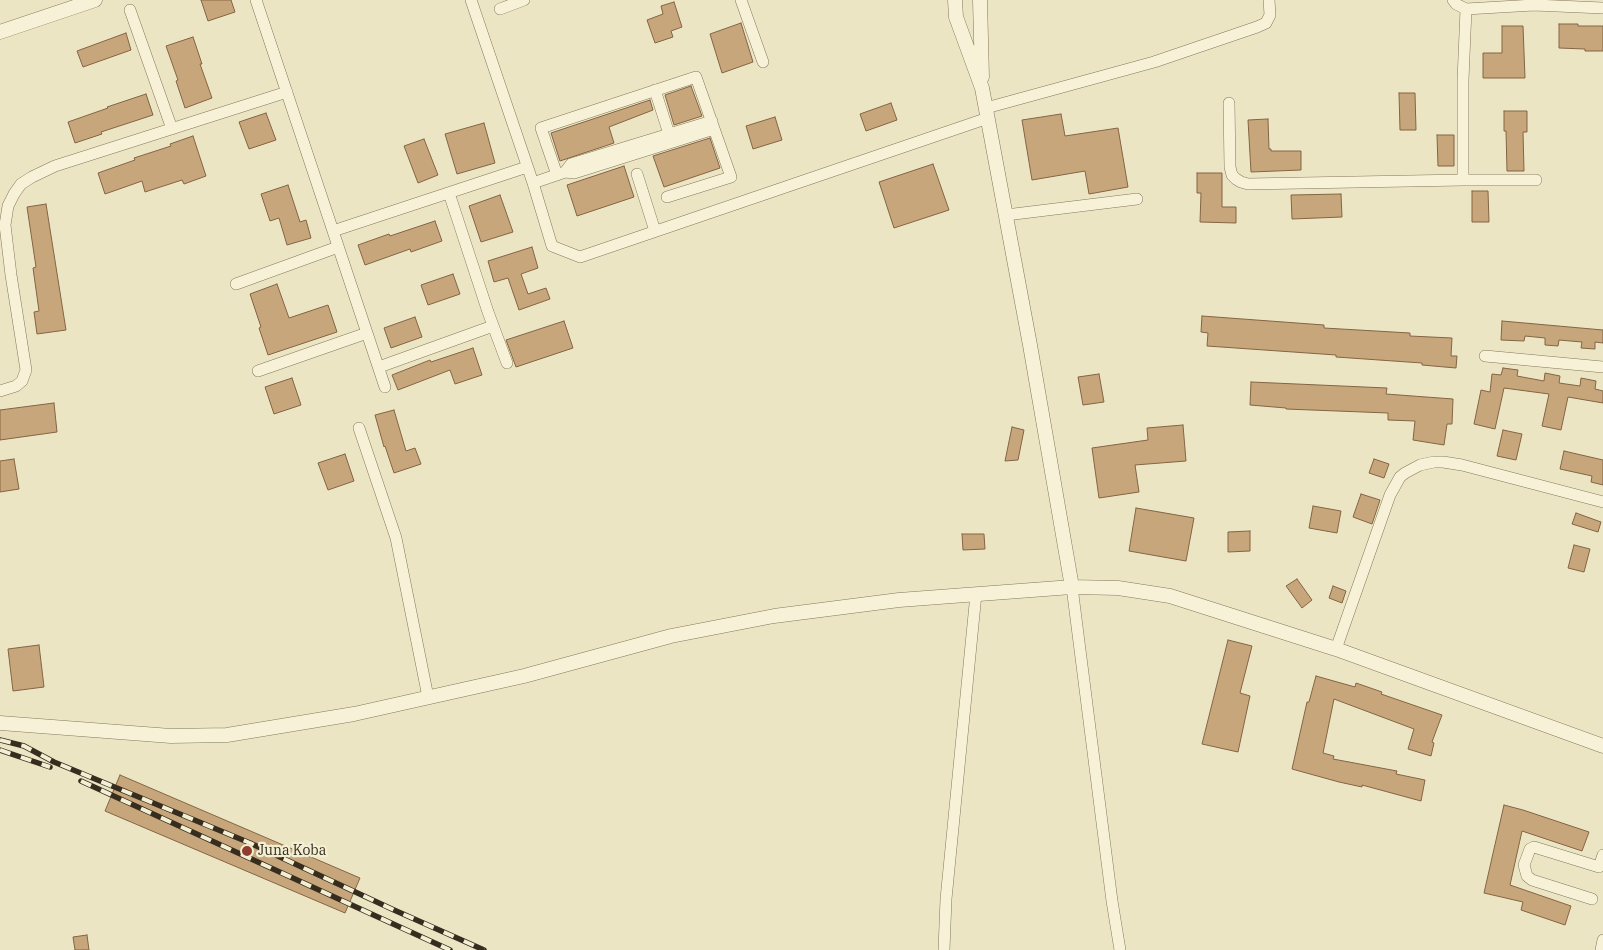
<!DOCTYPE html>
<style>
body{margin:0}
canvas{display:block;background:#ece5c4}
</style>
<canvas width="1603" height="950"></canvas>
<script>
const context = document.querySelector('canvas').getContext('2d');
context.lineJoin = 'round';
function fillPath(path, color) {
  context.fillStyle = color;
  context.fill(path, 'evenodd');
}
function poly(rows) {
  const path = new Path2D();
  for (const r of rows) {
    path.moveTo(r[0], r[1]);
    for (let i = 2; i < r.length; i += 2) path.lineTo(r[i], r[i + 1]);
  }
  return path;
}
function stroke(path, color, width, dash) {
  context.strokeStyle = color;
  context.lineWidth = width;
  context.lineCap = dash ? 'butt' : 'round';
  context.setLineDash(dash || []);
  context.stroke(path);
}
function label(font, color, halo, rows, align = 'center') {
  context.font = font + ' "IBM Plex Serif",serif';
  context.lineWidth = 4.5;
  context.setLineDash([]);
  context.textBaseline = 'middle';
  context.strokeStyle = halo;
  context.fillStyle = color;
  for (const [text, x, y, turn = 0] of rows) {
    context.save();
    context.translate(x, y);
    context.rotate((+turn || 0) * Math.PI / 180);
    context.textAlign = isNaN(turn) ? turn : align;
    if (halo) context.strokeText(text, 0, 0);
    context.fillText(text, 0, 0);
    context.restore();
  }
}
const building = poly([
 [201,0,231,0,235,12,208,21,201,0],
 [674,2,682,27,671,31,673,37,655,43,647,20,663,14,661,6,674,2],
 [741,23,753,62,722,73,710,34,741,23],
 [1559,24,1578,24,1578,26,1603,26,1603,51,1585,51,1585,49,1559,48,1559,24],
 [1502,26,1523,26,1525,78,1483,78,1483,53,1502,53,1502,26],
 [126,33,131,50,83,67,77,51,126,33],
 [193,37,202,64,200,64,212,98,185,108,176,81,178,80,166,46,193,37],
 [691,86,702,116,674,125,665,95,691,86],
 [1399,93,1415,93,1416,130,1400,130,1399,93],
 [146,94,153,115,101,132,102,134,75,143,68,122,108,108,107,107,146,94],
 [650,100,653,110,609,127,614,143,560,161,551,133,650,100],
 [891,103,897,120,866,131,860,114,891,103],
 [1504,111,1527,111,1527,132,1523,132,1524,171,1507,171,1506,131,1504,131,1504,111],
 [266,113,276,140,249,149,239,122,266,113],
 [1061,114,1065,136,1118,128,1128,187,1089,194,1085,171,1032,180,1022,120,1061,114],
 [775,117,782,140,753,149,746,126,775,117],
 [1268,119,1269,149,1271,149,1271,151,1301,151,1301,170,1251,172,1248,120,1268,119],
 [484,123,495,163,457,174,445,134,484,123],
 [1437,135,1454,135,1454,166,1438,166,1437,135],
 [193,136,206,176,184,184,182,180,145,192,142,181,105,194,98,173,135,160,134,158,171,146,170,144,193,136],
 [710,138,720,168,664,187,653,156,710,138],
 [424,139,438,175,418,183,404,146,424,139],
 [933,164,949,210,894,228,879,182,933,164],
 [624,166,634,197,577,216,567,185,624,166],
 [1197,173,1222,173,1222,207,1236,207,1236,223,1200,222,1201,193,1197,193,1197,173],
 [288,185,300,222,306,220,311,238,287,245,279,218,270,221,261,194,288,185],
 [1472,191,1488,191,1489,222,1472,222,1472,191],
 [1341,194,1342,217,1292,219,1291,195,1341,194],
 [500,195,513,232,481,242,469,206,500,195],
 [46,204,66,330,37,334,34,312,39,311,33,268,36,267,27,207,46,204],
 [435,221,442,241,411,252,410,249,365,265,358,245,389,234,390,236,435,221],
 [532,247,538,268,521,274,528,294,546,288,550,299,519,310,508,278,494,282,488,261,532,247],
 [453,274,460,294,428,305,421,285,453,274],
 [277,284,289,318,328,305,337,332,268,355,259,328,261,327,250,294,277,284],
 [1202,316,1324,325,1324,328,1410,333,1410,336,1452,338,1451,356,1457,356,1456,368,1422,365,1422,363,1336,357,1336,355,1207,346,1208,333,1201,332,1202,316],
 [415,317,422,337,391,348,384,328,415,317],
 [564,321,573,348,516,367,506,340,564,321],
 [1502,321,1603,330,1603,343,1595,342,1595,349,1581,348,1582,342,1559,340,1558,346,1545,345,1545,338,1525,336,1524,341,1501,340,1502,321],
 [473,348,482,375,455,384,450,370,398,390,392,375,430,360,431,362,473,348],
 [1503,368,1518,370,1517,376,1544,381,1545,373,1560,376,1559,383,1580,386,1581,378,1596,381,1595,389,1603,391,1603,403,1568,397,1561,430,1542,426,1549,394,1504,388,1495,429,1474,424,1481,390,1490,392,1492,374,1501,375,1503,368],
 [1099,374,1104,402,1083,405,1078,377,1099,374],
 [292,378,301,405,274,414,265,387,292,378],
 [1251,382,1387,388,1386,394,1453,399,1452,424,1447,424,1444,445,1413,440,1415,421,1388,420,1388,413,1286,409,1286,408,1250,405,1251,382],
 [54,403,57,432,0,440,0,410,54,403],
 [394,410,406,451,415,448,421,464,394,473,385,446,384,447,375,415,394,410],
 [1183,425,1186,461,1135,465,1139,492,1099,498,1092,448,1148,440,1147,428,1183,425],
 [1012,427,1024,430,1018,460,1005,461,1012,427],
 [1503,430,1522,434,1516,460,1497,456,1503,430],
 [1564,451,1603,460,1603,485,1591,482,1592,476,1560,469,1564,451],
 [345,454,354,481,328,490,318,463,345,454],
 [14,459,19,489,0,492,0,461,14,459],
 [1374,459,1389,464,1384,478,1369,473,1374,459],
 [1361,494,1380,500,1372,524,1353,517,1361,494],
 [1313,506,1341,511,1337,533,1309,528,1313,506],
 [1136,508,1194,518,1186,561,1129,551,1136,508],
 [1576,513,1601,522,1598,532,1572,524,1576,513],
 [1250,531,1250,551,1228,552,1228,532,1250,531],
 [962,534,984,534,985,549,963,550,962,534],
 [1574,545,1590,549,1584,572,1568,568,1574,545],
 [1297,579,1312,600,1302,608,1286,586,1297,579],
 [1333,586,1346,591,1342,603,1329,598,1333,586],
 [1228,640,1252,646,1240,693,1250,696,1238,752,1202,744,1228,640],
 [39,645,44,687,13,691,8,649,39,645],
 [1316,676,1355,687,1356,683,1382,692,1381,694,1442,715,1432,742,1434,743,1431,756,1408,749,1414,729,1334,699,1323,753,1334,756,1333,759,1397,771,1396,774,1425,780,1421,801,1362,785,1362,787,1339,782,1292,769,1307,702,1309,702,1316,676],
 [120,775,360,878,345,913,105,811,120,775],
 [1504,805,1523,810,1589,832,1582,851,1522,831,1510,885,1571,906,1565,925,1521,910,1523,902,1484,893,1504,805],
 [87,935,89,950,75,950,73,937,87,935]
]);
fillPath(building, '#c8a67c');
stroke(building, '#836543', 1);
const minor = poly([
 [256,0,385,387],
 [471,0,533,183,552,246,580,257,988,118],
 [741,0,763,62],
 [1453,0,1456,4,1466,9],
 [500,9,524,0],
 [130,10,172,129],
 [655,90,669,134],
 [1229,103,1230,167,1232,175,1236,179,1241,182,1248,184,1463,180,1463,80,1466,9,1534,5,1603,8],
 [986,108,1154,62,1257,27,1266,23,1270,15,1269,0],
 [565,172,571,164,712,121],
 [637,174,655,231],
 [557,175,541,128,696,77,731,177,667,197],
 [1463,180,1536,180],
 [533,183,565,172,574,173,714,129],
 [449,193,488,312,507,363],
 [1006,215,1137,199],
 [333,231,527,167],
 [236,284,338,247],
 [1485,356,1603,367],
 [379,367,493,326],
 [258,371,367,333],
 [0,391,16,386,22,381,26,370,11,275,5,225,8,206,14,194,21,184,32,177,55,166,287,92],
 [359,428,396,538,428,697],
 [1072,587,1112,901,1120,950],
 [1336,649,1390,495,1400,477,1405,473,1420,465,1434,462,1443,462,1462,465,1603,502],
 [1592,899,1532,880,1527,876,1524,865,1530,849,1534,847,1599,867,1603,855],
 [944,950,946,899,976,594],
 [1601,950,1603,940]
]);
const tertiary = poly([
 [955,0,956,17,982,88,1030,345,1072,587],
 [980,0,982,77],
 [0,32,95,0],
 [0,723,171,736,227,735,354,714,524,676,671,636,774,616,899,600,1072,587,1118,588,1170,596,1336,649,1603,746]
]);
stroke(minor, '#85785c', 12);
stroke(tertiary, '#85785c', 15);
stroke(minor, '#f7f2d7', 11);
stroke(tertiary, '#f7f2d7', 14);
const rail = poly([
 [0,740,24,746,54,762,250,843,394,910,484,950],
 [0,750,50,767],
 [81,781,450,950]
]);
stroke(rail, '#362d1f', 5.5);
stroke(rail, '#f3efd3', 4, [11]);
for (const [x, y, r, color] of [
 [247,851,6,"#913c2f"]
]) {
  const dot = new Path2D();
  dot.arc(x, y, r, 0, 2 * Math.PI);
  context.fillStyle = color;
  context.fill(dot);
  stroke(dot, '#f3efd3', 2);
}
label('14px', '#362d1f', '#f3efd3', [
 ["Juna Koba",258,851]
], 'left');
</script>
